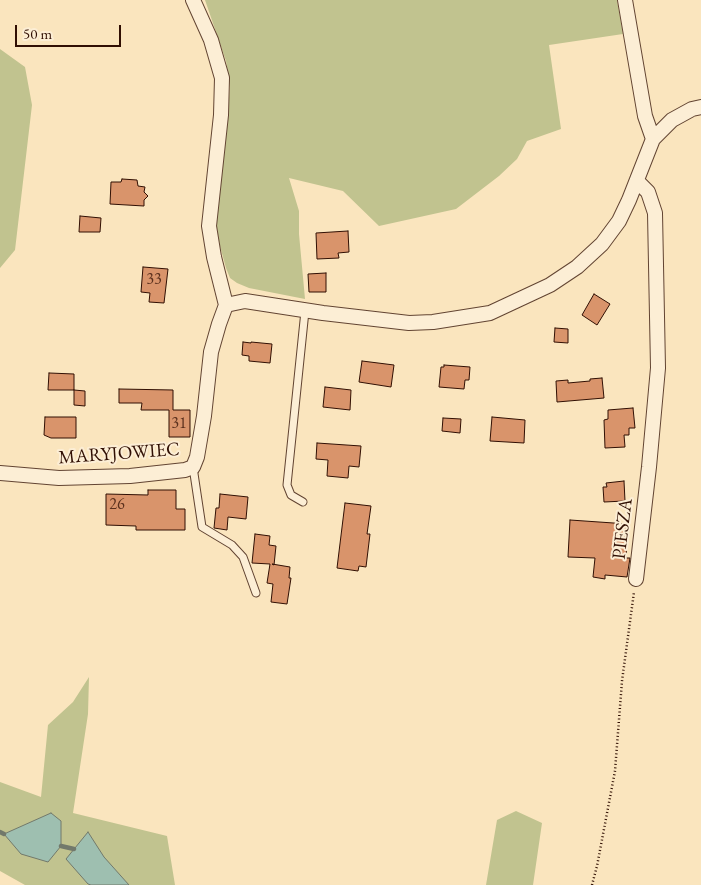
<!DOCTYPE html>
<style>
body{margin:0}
#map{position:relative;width:701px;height:885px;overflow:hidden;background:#fae5be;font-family:"EB Garamond",serif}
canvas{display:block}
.scale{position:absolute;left:15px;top:25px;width:106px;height:22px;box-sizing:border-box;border:2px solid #300f03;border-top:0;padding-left:6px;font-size:15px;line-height:18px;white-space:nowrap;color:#300f03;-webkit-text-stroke:4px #fceed5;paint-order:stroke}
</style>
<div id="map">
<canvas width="701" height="885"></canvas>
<div class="scale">50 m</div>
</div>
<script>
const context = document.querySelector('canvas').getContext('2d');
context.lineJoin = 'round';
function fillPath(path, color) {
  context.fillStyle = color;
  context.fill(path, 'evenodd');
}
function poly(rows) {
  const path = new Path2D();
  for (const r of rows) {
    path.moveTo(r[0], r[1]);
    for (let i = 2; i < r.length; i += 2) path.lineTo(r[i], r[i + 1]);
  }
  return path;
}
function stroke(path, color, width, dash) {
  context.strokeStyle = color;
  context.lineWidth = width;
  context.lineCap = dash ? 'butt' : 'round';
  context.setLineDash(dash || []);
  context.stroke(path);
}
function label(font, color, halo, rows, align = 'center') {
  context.font = font + ' "EB Garamond",serif';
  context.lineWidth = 4;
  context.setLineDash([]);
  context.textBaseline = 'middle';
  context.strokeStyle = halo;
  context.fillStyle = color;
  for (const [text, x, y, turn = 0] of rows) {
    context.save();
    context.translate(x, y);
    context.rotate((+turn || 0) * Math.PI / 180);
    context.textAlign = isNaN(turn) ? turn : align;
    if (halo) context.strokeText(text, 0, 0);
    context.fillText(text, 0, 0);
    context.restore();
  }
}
fillPath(poly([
 [205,0,617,0,623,34,549,45,561,129,527,141,517,159,499,176,456,209,379,226,343,191,289,178,299,211,299,234,305,299,249,288,237,283,230,278,226,268,220,246,216,222,226,135,230,86,226,61],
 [0,49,25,67,32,105,15,250,0,268],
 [89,677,88,714,73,813,167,836,175,885,25,885,0,871,0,782,41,797,48,725,73,702],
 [516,811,542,823,533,885,486,885,497,820]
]), '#c1c38f');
const water = poly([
 [51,813,61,821,61,846,48,862,21,854,4,834,51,813],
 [88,832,104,857,129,885,91,885,88,884,66,859,88,832]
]);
fillPath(water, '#9ebfb0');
stroke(water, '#72796b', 1);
stroke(poly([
 [0,832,4,834],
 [61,846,74,849]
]), '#72796b', 4.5);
const building = poly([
 [122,179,137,180,138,186,145,187,144,192,148,196,144,200,144,206,110,204,111,182,121,182,122,179],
 [80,216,101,218,100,232,79,232,80,216],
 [348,231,349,252,338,253,339,258,317,259,316,233,348,231],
 [143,267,168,269,164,303,149,302,150,293,141,292,143,267],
 [326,273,326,292,309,292,308,274,326,273],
 [594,294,610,304,597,325,582,315,594,294],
 [555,328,568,329,568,343,554,342,555,328],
 [243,342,251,343,251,342,272,344,270,363,249,361,249,356,242,355,243,342],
 [362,361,394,365,391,387,359,382,362,361],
 [444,365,470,367,469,380,465,380,464,389,439,387,441,367,444,367,444,365],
 [49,373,74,374,74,390,48,390,49,373],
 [602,378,604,398,557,402,556,381,568,380,568,383,590,381,590,379,602,378],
 [325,387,351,390,350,410,323,407,325,387],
 [119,389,173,390,173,410,190,410,190,437,169,437,169,410,141,410,142,403,119,403,119,389],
 [74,390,85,391,85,406,74,405,74,390],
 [633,408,635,428,629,428,629,435,624,435,625,447,605,448,604,420,608,419,608,410,633,408],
 [45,417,76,417,76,438,51,438,44,435,45,417],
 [492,417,525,420,524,443,490,441,492,417],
 [443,418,461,419,460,433,442,431,443,418],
 [317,443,361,446,359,467,349,466,348,478,327,476,328,460,316,459,317,443],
 [624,481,625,501,604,502,603,487,607,487,606,483,624,481],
 [148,490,176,490,176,509,185,509,185,530,136,530,136,526,106,525,106,494,148,495,148,490],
 [220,494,248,497,246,519,228,517,227,530,214,528,216,508,219,508,220,494],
 [345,503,371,506,367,534,370,534,366,567,359,566,358,571,337,568,345,503],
 [570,520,628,524,626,558,630,558,627,577,605,575,605,579,593,577,595,558,568,557,570,520],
 [255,534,270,536,269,545,276,546,274,565,272,564,290,567,289,578,291,578,287,604,271,602,273,584,267,583,270,564,252,563,255,534]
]);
fillPath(building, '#d9946b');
stroke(building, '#300f03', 1);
const lane = poly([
 [193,467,202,527,232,545,243,557,256,593],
 [303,502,291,495,287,485,305,311]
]);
const street = poly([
 [193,0,211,40,222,78,221,115,209,226,214,257,226,305],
 [625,0,645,116,653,139],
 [226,305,245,301,323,313,409,323,433,322,490,313,550,285,577,267,602,244,619,221,629,200,653,139,672,120,692,109,701,107],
 [0,473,59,478,130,476,185,470,193,467,197,457,204,416,211,352,219,324,226,305],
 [636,579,649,467,658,368,655,213,648,192,637,181]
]);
stroke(lane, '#624432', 9);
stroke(street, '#624432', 16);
stroke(poly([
 [592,885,597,866,615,771,622,681,634,592]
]), '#300f03', 2.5, [1, 2.5]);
stroke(lane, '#fceed5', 7);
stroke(street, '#fceed5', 14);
label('16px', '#5a301d', null, [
 ["33",154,280],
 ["31",179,424],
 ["26",117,505]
]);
label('19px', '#300f03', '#fceed5', [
 ["MARYJOWIEC",119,454,-4],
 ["PIESZA",623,529,-83]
]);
</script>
